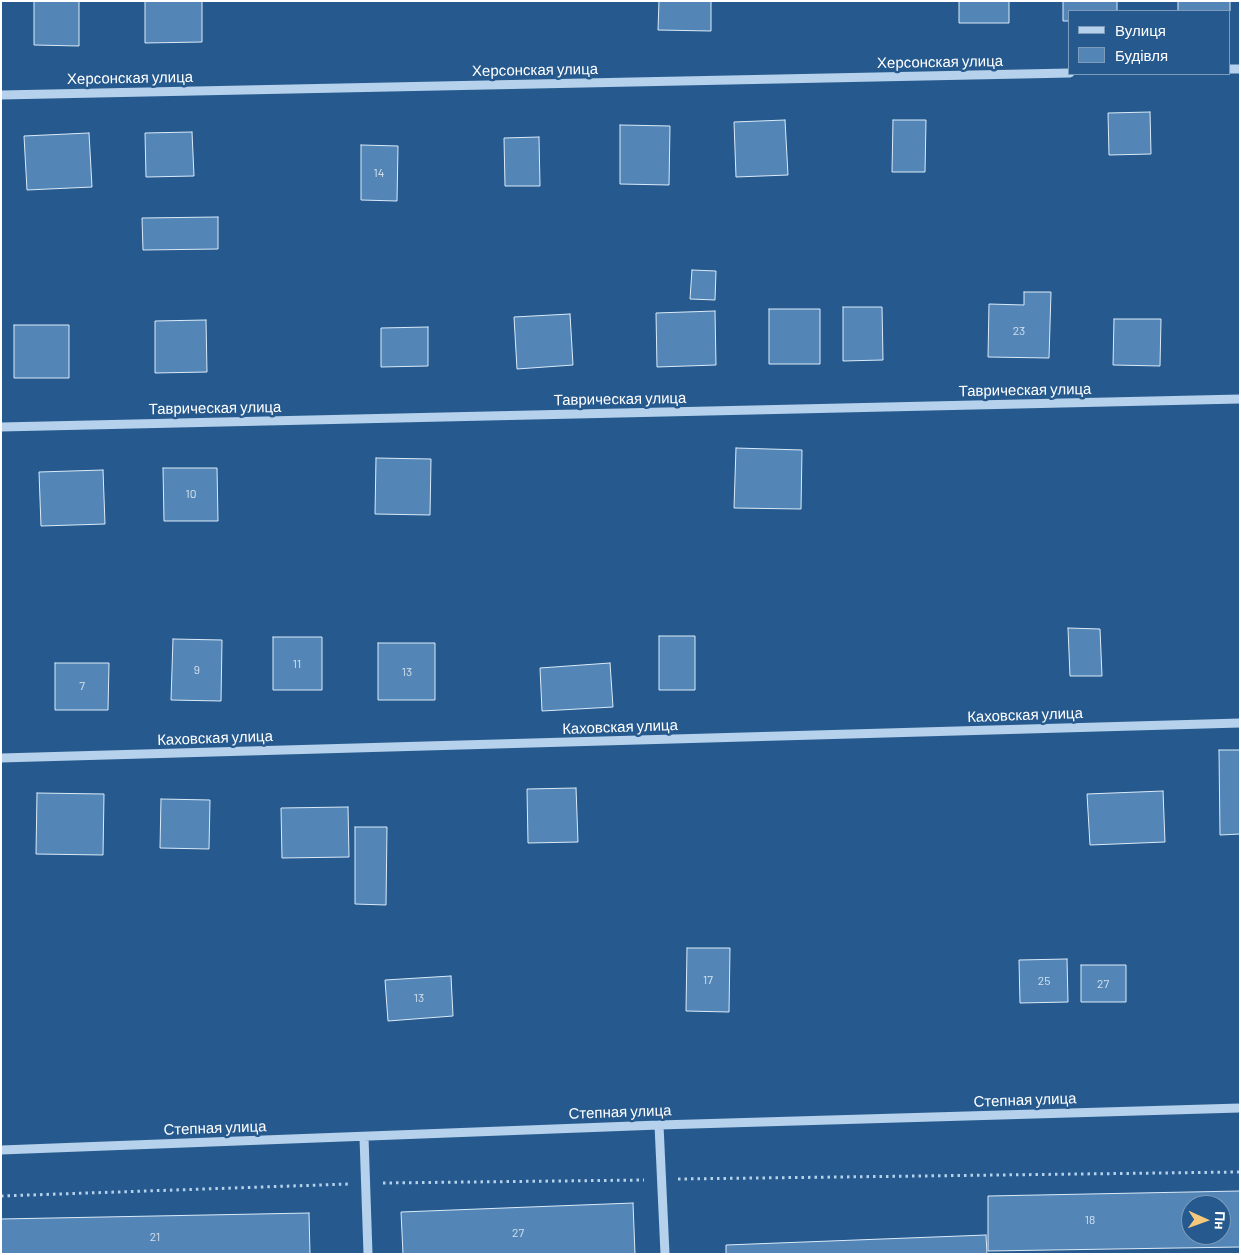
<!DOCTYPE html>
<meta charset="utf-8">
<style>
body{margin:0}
#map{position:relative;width:1241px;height:1255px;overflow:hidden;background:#265a8e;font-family:Barlow,sans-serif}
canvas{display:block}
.frame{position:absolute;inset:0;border:2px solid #fff;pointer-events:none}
.legend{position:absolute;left:1068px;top:10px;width:162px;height:65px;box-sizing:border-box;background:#265a8e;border:1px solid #7d9cbb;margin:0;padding:6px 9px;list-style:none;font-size:15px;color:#fff}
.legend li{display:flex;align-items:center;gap:10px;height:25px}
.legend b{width:25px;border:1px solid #7d9cbb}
.north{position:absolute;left:1181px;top:1195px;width:50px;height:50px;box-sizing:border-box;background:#265a8e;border:1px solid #7d9cbb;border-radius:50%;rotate:92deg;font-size:14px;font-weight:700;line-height:20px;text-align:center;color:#fff}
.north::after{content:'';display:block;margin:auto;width:18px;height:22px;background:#f4c97b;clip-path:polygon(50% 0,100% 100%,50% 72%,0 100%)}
</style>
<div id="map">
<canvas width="1241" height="1255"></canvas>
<div class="frame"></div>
<ul class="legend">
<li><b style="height:6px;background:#b6d1eb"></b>Вулиця</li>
<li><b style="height:14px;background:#5386b6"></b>Будівля</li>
</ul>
<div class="north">Пн</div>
</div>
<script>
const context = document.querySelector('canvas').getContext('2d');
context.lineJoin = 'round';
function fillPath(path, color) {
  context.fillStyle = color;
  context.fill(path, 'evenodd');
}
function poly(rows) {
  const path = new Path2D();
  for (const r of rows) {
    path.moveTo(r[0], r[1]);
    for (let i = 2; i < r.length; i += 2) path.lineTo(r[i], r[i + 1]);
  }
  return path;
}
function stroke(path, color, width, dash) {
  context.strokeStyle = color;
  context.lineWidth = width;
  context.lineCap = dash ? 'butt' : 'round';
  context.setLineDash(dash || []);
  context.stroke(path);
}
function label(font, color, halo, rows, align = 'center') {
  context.font = font + ' Barlow,sans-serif';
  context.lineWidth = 5;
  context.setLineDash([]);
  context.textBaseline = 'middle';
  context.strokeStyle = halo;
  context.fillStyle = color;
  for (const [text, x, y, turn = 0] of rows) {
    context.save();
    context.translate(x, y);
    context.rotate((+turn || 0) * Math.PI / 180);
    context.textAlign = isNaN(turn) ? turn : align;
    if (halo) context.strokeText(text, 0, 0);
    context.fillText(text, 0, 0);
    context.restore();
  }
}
const building = poly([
 [34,1,79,1,79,46,34,45,34,1],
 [145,1,202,1,202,42,145,43,145,1],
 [659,1,711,1,711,31,658,30,659,1],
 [959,1,1009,1,1009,23,959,23,959,1],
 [1063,1,1117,1,1117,11,1070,11,1070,21,1063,21,1063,1],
 [1178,1,1230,1,1230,11,1178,11,1178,1],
 [1150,112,1151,154,1109,155,1108,113,1150,112],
 [785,120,788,175,736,177,734,122,785,120],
 [893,120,926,120,925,172,892,172,893,120],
 [620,125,670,126,669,185,620,184,620,125],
 [192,132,194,176,146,177,145,133,192,132],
 [89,133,92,187,27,190,24,136,89,133],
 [539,137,540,186,505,186,504,138,539,137],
 [361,145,398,146,397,201,361,200,361,145],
 [218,217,218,249,143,250,142,218,218,217],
 [692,270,716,271,715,300,690,299,692,270],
 [1024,292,1051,292,1049,358,988,357,989,304,1024,305,1024,292],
 [843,307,882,307,883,360,843,361,843,307],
 [769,309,820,309,820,364,769,364,769,309],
 [715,311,716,365,657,367,656,313,715,311],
 [570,314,573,365,517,369,514,317,570,314],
 [1114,319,1161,319,1160,366,1113,365,1114,319],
 [206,320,207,372,155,373,155,321,206,320],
 [14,325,69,325,69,378,14,378,14,325],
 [428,327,428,366,381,367,381,328,428,327],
 [736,448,802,450,801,509,734,508,736,448],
 [376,458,431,459,430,515,375,514,376,458],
 [163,468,217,468,218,521,164,521,163,468],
 [103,470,105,524,41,526,39,472,103,470],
 [1068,628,1100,629,1102,676,1070,676,1068,628],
 [659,636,695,636,695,690,659,690,659,636],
 [273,637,322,637,322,690,273,690,273,637],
 [173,639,222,640,221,701,171,700,173,639],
 [378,643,435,643,435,700,378,700,378,643],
 [55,663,109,663,108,710,55,710,55,663],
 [610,663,613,707,542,711,540,668,610,663],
 [1219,750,1240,750,1240,834,1220,835,1219,750],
 [576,788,578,842,528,843,527,789,576,788],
 [1163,791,1165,842,1090,845,1087,794,1163,791],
 [37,793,104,794,103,855,36,854,37,793],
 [161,799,210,800,209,849,160,848,161,799],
 [348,807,349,857,282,858,281,808,348,807],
 [355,827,387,827,386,905,355,904,355,827],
 [687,948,730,948,729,1012,686,1011,687,948],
 [1067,959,1068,1002,1020,1003,1019,960,1067,959],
 [1081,965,1126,965,1126,1002,1081,1002,1081,965],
 [451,976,453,1016,388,1021,385,980,451,976],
 [1240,1191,1240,1247,988,1251,988,1196,1240,1191],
 [1191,1205,1221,1205,1221,1235,1191,1235,1191,1205],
 [633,1203,635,1254,403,1254,401,1212,633,1203],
 [309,1213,310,1254,1,1254,1,1219,309,1213],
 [986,1235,987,1254,726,1254,726,1245,986,1235]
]);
fillPath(building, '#5386b6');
stroke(building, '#dbeaf8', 1);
stroke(poly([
 [678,1179,1240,1172],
 [383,1183,644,1180],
 [1,1196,349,1184]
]), '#b6d1eb', 3, [2.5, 4]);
stroke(poly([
 [1230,69,1240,69],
 [1,95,1070,73],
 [1,427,1240,399],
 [1,758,1240,723],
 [659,1125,665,1254],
 [364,1137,368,1254],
 [1,1150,659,1125,1240,1108]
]), '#b6d1eb', 9);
label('12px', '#d4e1ed', null, [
 ["14",379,173],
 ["23",1019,331],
 ["10",191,494],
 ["11",297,664],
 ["9",197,670],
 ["13",407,672],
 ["7",82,686],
 ["17",708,980],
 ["25",1044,981],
 ["27",1103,984],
 ["13",419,998],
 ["18",1090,1220],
 ["27",518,1233],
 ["21",155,1237]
]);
label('15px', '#fff', '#265a8e', [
 ["Херсонская улица",940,62,-1],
 ["Херсонская улица",535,70,-1],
 ["Херсонская улица",130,78,-1],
 ["Таврическая улица",1025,390,-1],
 ["Таврическая улица",620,399,-1],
 ["Таврическая улица",215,408,-1],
 ["Каховская улица",1025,715,-2],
 ["Каховская улица",620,727,-2],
 ["Каховская улица",215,738,-2],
 ["Степная улица",1025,1100,-2],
 ["Степная улица",620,1112,-2],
 ["Степная улица",215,1128,-2]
]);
</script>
